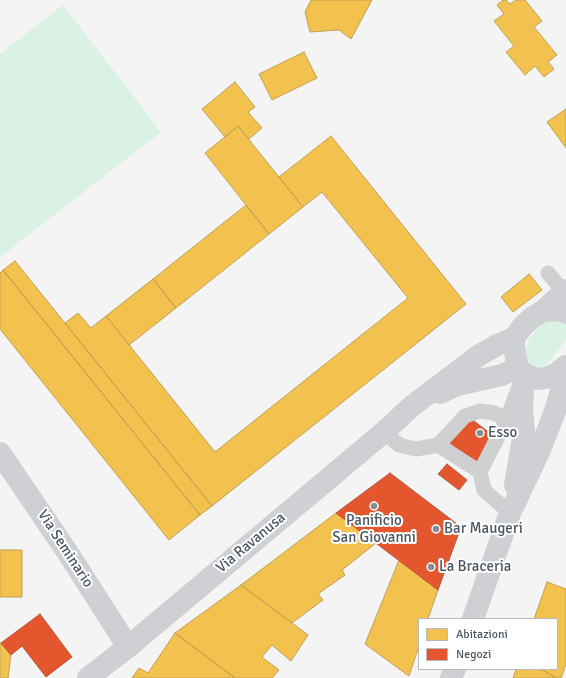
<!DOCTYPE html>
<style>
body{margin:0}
#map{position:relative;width:566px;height:678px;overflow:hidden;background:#f4f4f4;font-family:Signika,sans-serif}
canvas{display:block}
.legend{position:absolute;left:418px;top:618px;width:140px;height:52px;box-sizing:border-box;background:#fff;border:1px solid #b7bbc0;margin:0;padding:5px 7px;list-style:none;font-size:12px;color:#4a5661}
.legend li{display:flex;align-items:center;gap:8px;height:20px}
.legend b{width:20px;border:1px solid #b7bbc0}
</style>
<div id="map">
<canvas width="566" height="678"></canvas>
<ul class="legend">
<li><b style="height:11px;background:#f2c14e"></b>Abitazioni</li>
<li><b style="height:11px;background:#e4572e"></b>Negozi</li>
</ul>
</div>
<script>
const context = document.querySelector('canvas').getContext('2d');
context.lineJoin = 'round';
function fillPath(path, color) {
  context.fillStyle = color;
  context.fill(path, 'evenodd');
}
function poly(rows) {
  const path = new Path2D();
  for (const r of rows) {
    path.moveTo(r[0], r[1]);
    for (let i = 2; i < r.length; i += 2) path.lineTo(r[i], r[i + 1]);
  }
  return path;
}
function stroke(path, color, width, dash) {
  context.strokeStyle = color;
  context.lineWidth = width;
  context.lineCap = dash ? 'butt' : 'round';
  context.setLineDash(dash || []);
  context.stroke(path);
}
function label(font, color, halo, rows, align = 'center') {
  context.font = font + ' Signika,sans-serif';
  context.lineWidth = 4;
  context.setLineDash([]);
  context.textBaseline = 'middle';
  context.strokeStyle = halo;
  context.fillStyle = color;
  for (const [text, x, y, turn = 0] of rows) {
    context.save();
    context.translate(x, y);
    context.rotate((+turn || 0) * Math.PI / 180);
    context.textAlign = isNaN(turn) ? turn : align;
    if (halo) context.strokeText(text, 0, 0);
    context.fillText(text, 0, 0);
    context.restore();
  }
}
fillPath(poly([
 [63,5,161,132,0,257,0,54],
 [551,320,559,321,566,325,566,340,548,363,543,366,537,367,532,364,527,358,526,350,528,341,541,324]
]), '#d9f2e3');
const homes = poly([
 [311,0,372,0,351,39,339,30,310,32,305,12,311,0],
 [503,0,506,0,510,4,516,0,525,0,542,21,534,27,557,55,548,62,554,69,544,77,535,66,525,75,506,52,514,46,494,21,504,14,497,5,503,0],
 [304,52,317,78,272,100,259,74,304,52],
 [235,82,255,107,248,112,262,128,249,139,238,126,225,137,202,109,235,82],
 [566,109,566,148,547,122,566,109],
 [238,126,303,207,269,234,205,153,238,126],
 [331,136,466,304,212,506,65,323,78,313,91,328,106,316,215,452,408,298,322,192,303,207,279,177,331,136],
 [246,205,269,234,176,308,153,279,246,205],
 [15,261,212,506,200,515,3,270,15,261],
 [3,270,200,515,169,540,0,329,0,273,3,270],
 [529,274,542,290,513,312,501,297,529,274],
 [153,279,176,308,129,345,106,316,153,279],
 [336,513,376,543,342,570,345,575,318,594,323,600,292,623,241,585,336,513],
 [0,550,22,550,22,597,0,597,0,550],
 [399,560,438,590,428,619,419,619,419,646,409,676,365,644,399,560],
 [547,582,566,589,566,664,561,678,556,678,541,669,557,669,557,619,534,619,547,582],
 [241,585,308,635,291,661,272,645,262,657,279,670,272,678,235,678,175,633,241,585],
 [175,633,235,678,132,678,139,668,148,673,175,633],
 [0,643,1,643,11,655,8,678,0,678,0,643],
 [516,669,541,669,556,678,513,678,516,669]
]);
fillPath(homes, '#f2c14e');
stroke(homes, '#c0a154', 1);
const shops = poly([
 [470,418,495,437,476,463,450,443,470,418],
 [447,464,467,480,459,490,438,474,447,464],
 [390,473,461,527,438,590,336,513,390,473],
 [40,614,72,657,46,677,22,646,11,655,1,643,40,614]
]);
fillPath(shops, '#e4572e');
stroke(shops, '#b6573d', 1);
stroke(poly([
 [548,273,564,292],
 [384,432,399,445,416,449,438,445,465,416,480,411,494,413,507,419,524,433],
 [438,445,480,472],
 [510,513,484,490,480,472,507,419,518,389]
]), '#ced0d2', 15);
stroke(poly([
 [543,311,566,290],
 [566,313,559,310,543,311,533,317,523,326,514,338,514,348,518,367,524,373,535,379,546,378,557,373,566,366],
 [440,393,457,385,502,375,518,367],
 [0,453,70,556,128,647],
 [515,485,524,433,522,407,524,373],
 [473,619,510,513,540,450,555,411,566,374],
 [88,678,128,647,384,432,412,406,478,356,497,345,514,338],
 [451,678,455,669]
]), '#ced0d4', 22);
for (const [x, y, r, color] of [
 [480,433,4,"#868d94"],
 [374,506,4,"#868d94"],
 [436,529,4,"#868d94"],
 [431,567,4,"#868d94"]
]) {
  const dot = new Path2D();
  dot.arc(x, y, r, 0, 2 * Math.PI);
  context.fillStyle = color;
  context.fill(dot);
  stroke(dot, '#fff', 1.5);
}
label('15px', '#4a5661', '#fff', [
 ["Esso",488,433],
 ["Panificio",374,521,"center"],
 ["San Giovanni",374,538,"center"],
 ["Bar Maugeri",444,529],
 ["La Braceria",439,567]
], 'left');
label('15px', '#4a5661', '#fff', [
 ["Via Ravanusa",251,543,-40],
 ["Via Seminario",65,549,57]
]);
</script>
